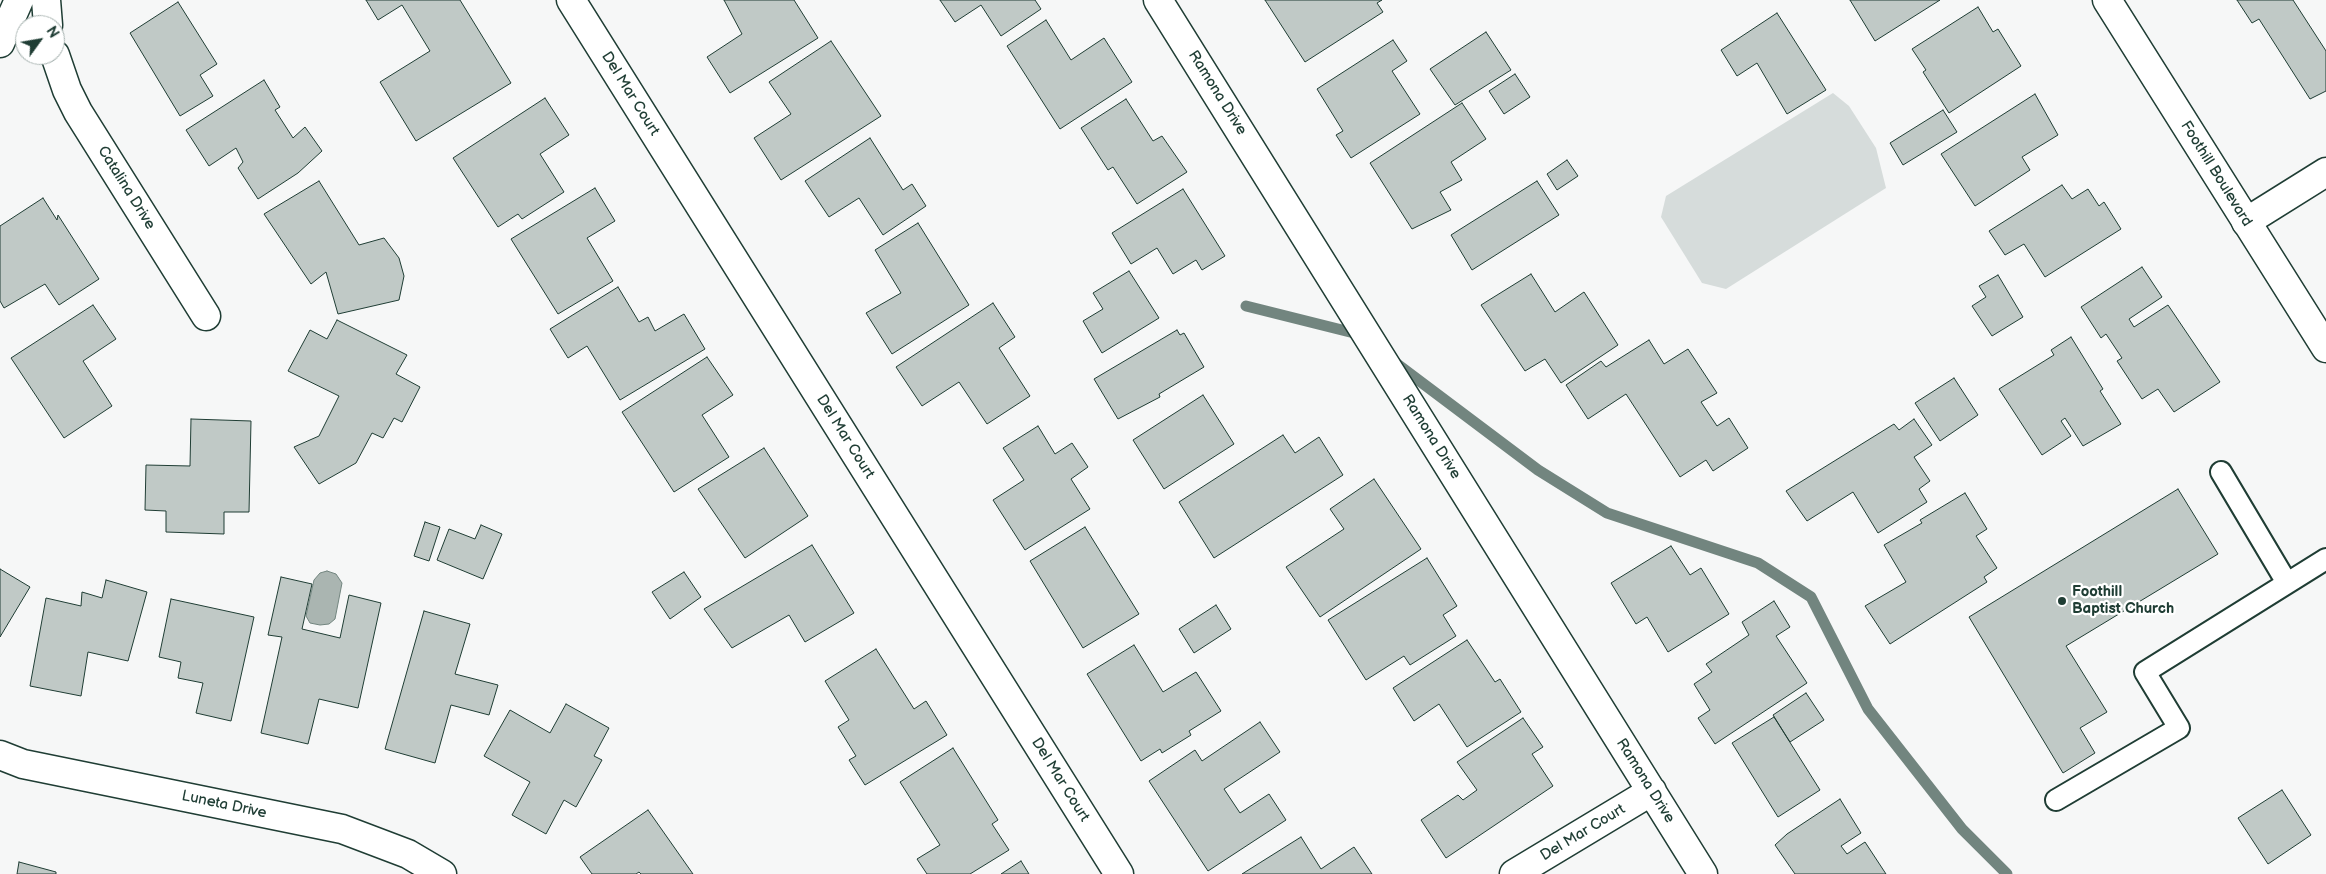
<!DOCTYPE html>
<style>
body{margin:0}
#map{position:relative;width:2326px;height:874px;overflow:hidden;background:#f6f7f7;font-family:"Balsamiq Sans",sans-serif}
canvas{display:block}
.north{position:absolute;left:15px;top:15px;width:50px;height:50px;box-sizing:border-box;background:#fff;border:1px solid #a5b1ae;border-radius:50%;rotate:58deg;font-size:14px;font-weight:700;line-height:20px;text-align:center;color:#1f3d34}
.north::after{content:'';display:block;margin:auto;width:18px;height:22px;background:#1f3d34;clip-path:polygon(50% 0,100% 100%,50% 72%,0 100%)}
</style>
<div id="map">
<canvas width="2326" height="874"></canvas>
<div class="north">N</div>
</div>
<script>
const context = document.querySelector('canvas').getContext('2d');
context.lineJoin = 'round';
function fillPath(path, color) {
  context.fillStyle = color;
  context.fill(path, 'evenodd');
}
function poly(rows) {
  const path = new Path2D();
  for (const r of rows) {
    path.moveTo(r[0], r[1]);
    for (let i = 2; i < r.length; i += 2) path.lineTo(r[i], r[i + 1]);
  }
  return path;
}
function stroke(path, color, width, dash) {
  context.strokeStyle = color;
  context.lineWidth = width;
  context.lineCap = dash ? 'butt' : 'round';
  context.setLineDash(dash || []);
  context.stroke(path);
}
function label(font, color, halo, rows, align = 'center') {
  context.font = font + ' "Balsamiq Sans",sans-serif';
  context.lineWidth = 4.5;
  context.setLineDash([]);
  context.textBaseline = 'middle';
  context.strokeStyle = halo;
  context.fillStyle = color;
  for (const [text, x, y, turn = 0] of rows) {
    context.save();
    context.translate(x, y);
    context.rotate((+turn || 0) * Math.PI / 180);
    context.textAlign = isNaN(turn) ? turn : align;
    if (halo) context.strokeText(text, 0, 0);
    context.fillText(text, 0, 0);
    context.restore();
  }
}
fillPath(poly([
 [1833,93,1849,106,1876,148,1886,188,1726,289,1702,283,1661,217,1666,196]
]), '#d6dcdb');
const water = poly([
 [327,571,336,574,342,583,335,619,329,624,320,625,310,623,306,616,314,580,320,573,327,571]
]);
fillPath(water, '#aab5b1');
stroke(water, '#72857f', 1);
stroke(poly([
 [1246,306,1358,334,1363,337],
 [1393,361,1538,470,1607,513,1758,563,1811,597,1868,709,1962,829,2007,874]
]), '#72857f', 11);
const building = poly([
 [366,0,460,0,511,83,416,141,380,82,430,51,402,5,378,20,366,0],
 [724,0,794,0,818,38,730,93,707,57,742,34,724,0],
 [940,0,1035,0,1041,9,1001,36,981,5,955,22,940,0],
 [1265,0,1382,0,1377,3,1383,12,1305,62,1265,0],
 [1850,0,1940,0,1875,41,1850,0],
 [2237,0,2293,0,2326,51,2326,91,2310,99,2259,19,2252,23,2237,0],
 [178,2,217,64,200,75,213,96,180,116,130,33,178,2],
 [1978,7,1993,32,1998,29,2021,66,1949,113,1923,72,1926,70,1912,49,1978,7],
 [1777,13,1826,90,1787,114,1757,63,1737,76,1721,50,1777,13],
 [1046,20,1071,60,1104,38,1132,82,1060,129,1007,46,1046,20],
 [1486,32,1511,70,1455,105,1430,69,1486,32],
 [1393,40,1407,61,1392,71,1420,114,1351,158,1336,135,1343,131,1317,89,1393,40],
 [831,41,881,116,781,180,754,138,791,114,769,82,831,41],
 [1515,74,1530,97,1504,114,1489,91,1515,74],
 [264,80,280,107,275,110,293,138,305,127,322,151,298,173,258,199,238,168,243,162,236,148,209,166,186,130,264,80],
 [2035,94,2058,135,2022,157,2030,170,1975,206,1941,154,2035,94],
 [545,98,569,135,540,154,564,192,522,219,518,214,498,227,453,158,545,98],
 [1126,99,1153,141,1162,136,1187,172,1137,204,1113,167,1108,170,1081,128,1126,99],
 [1462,103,1486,139,1451,162,1462,180,1440,192,1451,210,1412,229,1370,163,1462,103],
 [1943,110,1957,132,1903,165,1890,143,1943,110],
 [870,138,903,190,912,184,926,206,883,235,859,198,829,217,805,181,870,138],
 [1567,160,1578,176,1557,190,1547,174,1567,160],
 [319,181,359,245,384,238,399,258,404,276,399,300,338,314,326,272,311,284,264,214,319,181],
 [1537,181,1559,215,1472,270,1451,235,1537,181],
 [2062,185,2072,199,2088,189,2099,206,2104,202,2121,229,2045,277,2024,244,2005,255,1989,231,2062,185],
 [595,188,615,221,587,238,613,281,558,314,511,239,595,188],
 [1183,189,1225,256,1202,270,1196,260,1173,274,1157,248,1131,264,1112,233,1183,189],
 [43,198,57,220,58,215,99,279,59,305,45,284,4,308,0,301,0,226,43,198],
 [918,223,969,305,892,354,866,313,901,293,875,250,918,223],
 [2142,267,2162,297,2129,319,2134,327,2168,305,2220,382,2174,412,2158,389,2142,399,2117,361,2122,358,2106,334,2101,338,2081,307,2142,267],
 [1129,271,1159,318,1102,353,1083,321,1103,309,1093,293,1129,271],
 [1531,274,1555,312,1584,292,1618,345,1561,383,1545,359,1525,371,1481,305,1531,274],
 [1998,275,2023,317,1992,336,1972,306,1986,297,1979,286,1998,275],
 [618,287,639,322,648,317,655,331,684,314,705,349,620,400,587,346,568,358,550,329,618,287],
 [993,303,1015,337,999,348,1030,396,987,424,959,382,922,406,896,367,993,303],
 [93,305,116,339,83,361,112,406,64,438,11,358,93,305],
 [337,320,407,355,396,374,420,387,402,422,394,418,383,438,372,433,356,463,319,484,294,447,319,436,339,396,288,371,310,330,327,339,337,320],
 [1177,330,1180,335,1184,333,1204,367,1159,394,1160,397,1118,419,1094,379,1177,330],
 [2071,337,2103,389,2100,391,2121,424,2083,446,2065,418,2061,421,2071,436,2042,455,1999,389,2054,355,2051,350,2071,337],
 [1649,340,1664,364,1688,349,1717,393,1701,402,1717,426,1729,418,1748,448,1713,471,1706,460,1680,477,1626,394,1588,419,1566,385,1601,361,1606,367,1649,340],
 [707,357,733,395,702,415,729,457,674,492,622,412,707,357],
 [1954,378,1978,415,1940,441,1915,403,1954,378],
 [1203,395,1234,444,1164,489,1133,440,1203,395],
 [191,419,251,421,249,512,224,512,224,534,166,532,166,511,145,510,146,465,190,466,191,419],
 [1914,419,1932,445,1914,457,1930,481,1919,489,1927,502,1878,533,1853,492,1807,521,1786,491,1894,424,1899,430,1914,419],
 [1038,426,1055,454,1072,443,1088,467,1071,479,1090,509,1025,550,993,500,1024,480,1003,448,1038,426],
 [1283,435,1295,453,1319,437,1343,475,1214,558,1179,502,1283,435],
 [764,448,808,516,745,558,698,489,764,448],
 [1374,479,1421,549,1320,617,1286,567,1344,529,1330,509,1374,479],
 [2178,489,2218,554,2066,646,2107,712,2080,728,2095,753,2063,773,1969,617,2178,489],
 [1965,493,1987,529,1976,536,1997,568,1984,577,1987,582,1890,644,1865,606,1906,582,1884,545,1922,523,1920,520,1965,493],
 [425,522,440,527,429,561,414,556,425,522],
 [481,525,502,534,483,579,437,560,449,529,475,539,481,525],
 [1085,527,1139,614,1083,648,1030,561,1085,527],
 [812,545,854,613,805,642,789,615,732,648,704,609,812,545],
 [1671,546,1690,575,1701,568,1729,614,1668,652,1647,617,1636,624,1611,583,1671,546],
 [1427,558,1457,606,1443,615,1456,636,1410,665,1404,656,1366,680,1328,620,1427,558],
 [0,569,30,587,0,637,0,569],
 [684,572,701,597,670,619,652,592,684,572],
 [281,577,312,584,302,629,340,638,349,595,381,603,358,708,319,699,308,744,261,733,282,637,268,635,281,577],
 [106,580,147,592,128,661,88,652,81,696,30,686,46,598,81,606,82,592,102,598,106,580],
 [171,599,254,617,231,721,196,713,203,683,178,678,181,662,159,657,171,599],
 [1774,601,1790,627,1776,636,1807,683,1715,744,1698,718,1710,710,1694,684,1712,672,1706,664,1749,635,1742,622,1774,601],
 [1216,605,1231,629,1194,653,1179,629,1216,605],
 [424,611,470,624,455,674,498,685,489,715,451,705,435,763,385,749,424,611],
 [1467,640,1495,682,1500,679,1521,712,1467,747,1439,704,1414,721,1393,688,1467,640],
 [1134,645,1163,692,1196,672,1221,711,1189,731,1191,735,1162,753,1160,749,1141,761,1087,674,1134,645],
 [876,649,914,709,926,701,947,735,865,785,849,760,856,756,838,727,849,720,825,681,876,649],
 [1806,693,1824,720,1790,742,1773,715,1806,693],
 [566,704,609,728,594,756,602,760,576,807,564,800,546,834,512,815,530,782,484,756,510,710,550,733,566,704],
 [1774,717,1820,790,1778,817,1732,743,1774,717],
 [1523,718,1543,747,1532,754,1553,786,1446,858,1421,820,1458,795,1463,800,1477,790,1457,762,1523,718],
 [1260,722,1280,752,1224,789,1240,813,1269,794,1286,820,1208,871,1149,781,1195,750,1202,761,1260,722],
 [953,748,998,820,992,824,1009,850,970,874,927,874,917,859,940,845,900,782,953,748],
 [2282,790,2311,835,2268,864,2238,818,2282,790],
 [1840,799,1861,833,1841,846,1847,854,1865,842,1886,874,1795,874,1775,845,1787,834,1840,799],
 [648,810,693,874,641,874,639,872,636,874,592,874,580,857,648,810],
 [1301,837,1321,869,1354,847,1372,874,1242,874,1301,837],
 [1021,861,1029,874,1001,874,1021,861],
 [19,862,56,872,56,874,17,874,19,862]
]);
fillPath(building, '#c0c9c6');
stroke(building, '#1f3d34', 1);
const lane = poly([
 [2221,472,2287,583],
 [2056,800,2179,728,2145,672,2326,559]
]);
const street = poly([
 [46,0,48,25],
 [571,0,1119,874],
 [1158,0,1703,874],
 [0,43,19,0],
 [55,55,67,90,78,112,206,316],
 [2246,222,2326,172],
 [0,755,23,764,342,829,408,854,442,874],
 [1514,874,1652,791]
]);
const secondary = poly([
 [2107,0,2326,348]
]);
stroke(lane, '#1f3d34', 24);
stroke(street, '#1f3d34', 31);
stroke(secondary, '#1f3d34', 31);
stroke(lane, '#fff', 20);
stroke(street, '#fff', 28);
stroke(secondary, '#fff', 28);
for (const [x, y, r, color] of [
 [2062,601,5,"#1f3d34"]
]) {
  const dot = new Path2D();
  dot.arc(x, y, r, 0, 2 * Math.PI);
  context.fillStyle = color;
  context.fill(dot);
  stroke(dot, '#fff', 2);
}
label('15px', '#1f3d34', '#fff', [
 ["Ramona Drive",1217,93,58],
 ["Del Mar Court",630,94,58],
 ["Foothill Boulevard",2216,174,58],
 ["Catalina Drive",126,188,58],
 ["Del Mar Court",845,437,58],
 ["Ramona Drive",1431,437,58],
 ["Del Mar Court",1060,780,58],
 ["Ramona Drive",1645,781,58],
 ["Luneta Drive",224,805,12],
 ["Del Mar Court",1583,833,-31]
]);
label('bold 15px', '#1f3d34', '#fff', [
 ["Foothill",2072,592],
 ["Baptist Church",2072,609]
], 'left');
</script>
